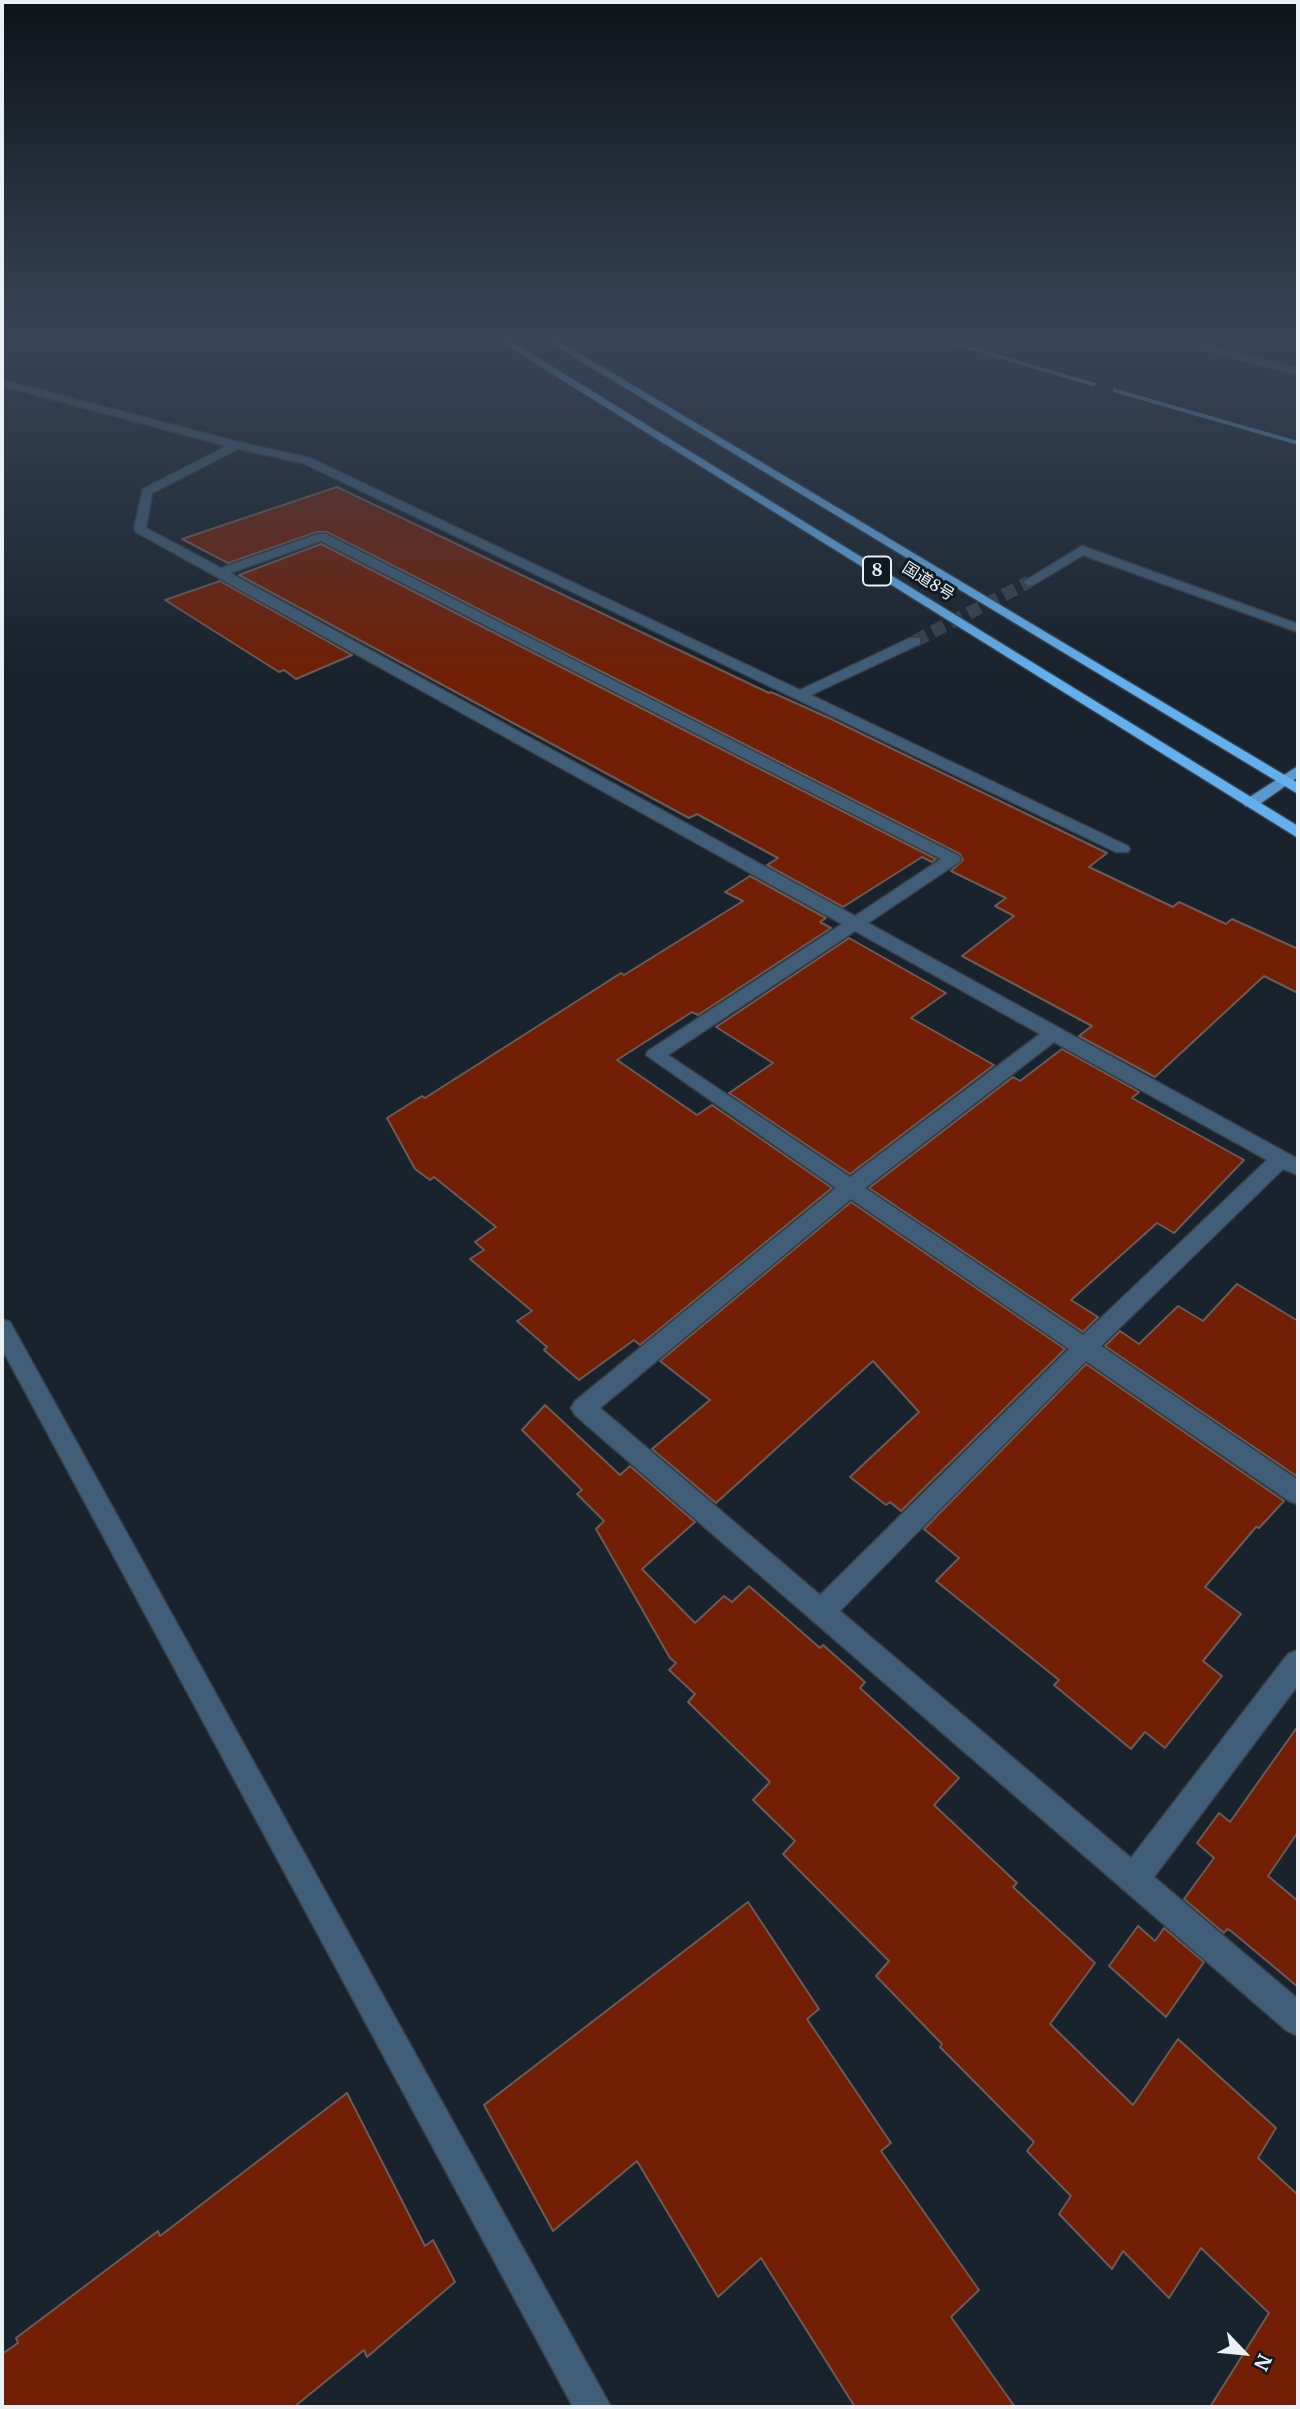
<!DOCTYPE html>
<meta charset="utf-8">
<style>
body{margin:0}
#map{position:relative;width:1300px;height:2409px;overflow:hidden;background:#19232d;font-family:Merriweather,serif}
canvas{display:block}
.frame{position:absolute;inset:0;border:4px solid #e9f1f7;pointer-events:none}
.north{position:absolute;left:1209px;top:2318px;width:70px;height:70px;-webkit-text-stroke:5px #101a23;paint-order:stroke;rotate:116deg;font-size:19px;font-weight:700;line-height:28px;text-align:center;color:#e9f1f7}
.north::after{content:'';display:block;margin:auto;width:24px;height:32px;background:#e9f1f7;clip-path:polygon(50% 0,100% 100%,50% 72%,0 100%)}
</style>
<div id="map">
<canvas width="1300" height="2409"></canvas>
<div class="frame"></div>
<div class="north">N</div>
</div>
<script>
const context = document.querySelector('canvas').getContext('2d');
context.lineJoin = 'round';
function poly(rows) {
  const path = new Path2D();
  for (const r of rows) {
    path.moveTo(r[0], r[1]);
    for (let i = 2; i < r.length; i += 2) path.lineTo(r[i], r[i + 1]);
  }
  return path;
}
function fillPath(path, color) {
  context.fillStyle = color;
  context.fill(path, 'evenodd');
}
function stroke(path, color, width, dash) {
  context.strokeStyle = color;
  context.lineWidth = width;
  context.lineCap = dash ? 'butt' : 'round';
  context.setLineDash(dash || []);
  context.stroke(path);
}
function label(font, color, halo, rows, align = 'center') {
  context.font = font + ' Merriweather,"Noto Sans JP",serif';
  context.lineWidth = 6;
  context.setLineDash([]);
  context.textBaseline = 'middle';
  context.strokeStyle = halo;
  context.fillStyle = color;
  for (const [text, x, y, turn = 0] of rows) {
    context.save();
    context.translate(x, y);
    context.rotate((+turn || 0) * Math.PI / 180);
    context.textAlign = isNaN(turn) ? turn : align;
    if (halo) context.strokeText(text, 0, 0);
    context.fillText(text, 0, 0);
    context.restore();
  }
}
fillPath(poly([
 [937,340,948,340,1099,384,1092,386,937,340],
 [1113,388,1298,441,1298,445,1113,392,1113,388]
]), '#5a96c1');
const building = poly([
 [337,487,769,693,771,692,829,718,1107,853,1089,867,1173,907,1179,902,1226,924,1232,919,1298,949,1298,993,1264,976,1155,1077,1079,1036,1092,1026,962,956,1014,916,995,906,1006,898,951,871,963,860,960,854,327,532,317,532,228,563,182,539,337,487],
 [321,544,936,859,932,862,922,857,843,907,767,865,778,858,697,814,689,818,239,575,321,544],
 [220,581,352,655,296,679,284,670,279,672,165,600,220,581],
 [750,876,826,918,820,922,831,928,698,1015,692,1012,617,1060,697,1115,712,1105,832,1188,640,1345,634,1340,579,1380,544,1350,547,1347,517,1321,532,1311,470,1259,484,1250,475,1242,496,1227,434,1177,430,1180,415,1169,387,1118,422,1096,425,1098,621,973,624,975,743,901,725,892,750,876],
 [849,938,946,993,911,1018,994,1065,850,1174,729,1093,773,1063,716,1027,849,938],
 [1062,1049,1139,1092,1132,1098,1244,1160,1174,1233,1157,1223,1071,1300,1098,1317,1083,1332,869,1188,1013,1077,1020,1081,1062,1049],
 [851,1202,1065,1349,901,1511,890,1502,886,1505,850,1477,919,1412,873,1361,716,1503,652,1449,710,1400,660,1361,851,1202],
 [1237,1284,1298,1321,1298,1477,1105,1346,1120,1331,1139,1344,1178,1306,1203,1321,1237,1284],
 [1086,1364,1284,1501,1259,1528,1256,1527,1205,1587,1241,1614,1203,1661,1222,1676,1165,1748,1145,1732,1131,1749,1054,1685,1059,1680,936,1581,959,1558,924,1529,1086,1364],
 [545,1405,620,1475,630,1466,695,1522,642,1569,695,1623,724,1596,732,1602,749,1586,820,1648,823,1645,865,1682,860,1688,959,1778,934,1805,1017,1883,1013,1887,1095,1963,1050,2024,1133,2105,1178,2039,1276,2128,1258,2158,1298,2195,1298,2407,1210,2407,1269,2313,1201,2248,1169,2298,1123,2251,1112,2269,1059,2214,1071,2196,1027,2151,1034,2142,940,2047,942,2044,876,1976,889,1961,783,1854,795,1841,753,1800,770,1782,688,1702,695,1694,669,1670,676,1663,670,1658,596,1529,604,1521,577,1494,582,1490,522,1430,545,1405],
 [1298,1726,1298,1832,1268,1876,1298,1901,1298,1987,1231,1931,1227,1929,1224,1933,1184,1899,1214,1858,1197,1843,1219,1813,1230,1822,1298,1726],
 [748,1902,819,2009,807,2019,891,2143,881,2151,979,2290,951,2317,1015,2407,855,2407,761,2258,718,2297,637,2161,553,2231,484,2105,748,1902],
 [1138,1926,1155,1941,1164,1928,1204,1962,1166,2017,1109,1966,1138,1926],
 [347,2093,425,2246,433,2240,455,2282,367,2357,364,2350,294,2407,2,2407,2,2354,18,2343,16,2338,158,2231,160,2236,347,2093]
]);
fillPath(building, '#721f05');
stroke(building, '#6c5b56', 2);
stroke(poly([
 [915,641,1029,582]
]), '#38424b', 13, [13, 7]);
const minor = poly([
 [1200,343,1298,369,1298,375,1197,348,1195,346,1200,343],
 [2,380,238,442,310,458,800,690,910,638,920,638,920,644,811,695,1128,846,1130,849,1128,852,1116,852,303,463,238,449,152,493,146,528,221,568,318,534,326,534,959,856,961,859,959,862,868,923,1298,1159,1298,1175,1283,1169,1101,1346,1298,1480,1298,1504,1289,1501,1086,1361,840,1611,1131,1858,1288,1654,1298,1650,1298,1685,1154,1877,1298,1999,1298,2036,1287,2031,575,1415,571,1408,575,1401,836,1188,646,1055,648,1051,842,924,136,532,134,529,143,489,227,446,2,386,2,380],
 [321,541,941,859,855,916,230,573,321,541],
 [855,931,1040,1034,850,1177,668,1055,855,931],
 [1054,1042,1267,1160,1083,1335,865,1188,1054,1042],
 [851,1199,1069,1349,820,1595,600,1408,851,1199],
 [1082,546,1298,624,1298,632,1083,555,1033,585,1029,586,1023,582,1082,546],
 [2,1319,10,1322,611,2407,573,2407,2,1349,2,1319]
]);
const major = poly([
 [1298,766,1298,777,1257,806,1245,806,1243,803,1245,800,1298,766]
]);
const highway = poly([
 [498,340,509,340,1298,826,1298,838,498,340],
 [546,340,557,340,1298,783,1298,794,546,340]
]);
stroke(minor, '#364049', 3);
stroke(major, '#364049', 3);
stroke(highway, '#364049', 3);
fillPath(minor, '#405e77');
fillPath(major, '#5a99cd');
fillPath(highway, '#63b0ef');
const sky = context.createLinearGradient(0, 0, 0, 677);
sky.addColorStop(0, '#0e1319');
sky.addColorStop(0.5, '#384557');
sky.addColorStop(1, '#38455700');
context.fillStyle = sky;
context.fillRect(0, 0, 1300, 677);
label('16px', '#e9f1f7', '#101a23', [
 ["国道8号",928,582,32]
]);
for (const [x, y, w] of [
 [877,571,28]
]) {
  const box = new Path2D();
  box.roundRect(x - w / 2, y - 14.5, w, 29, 5);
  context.fillStyle = '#101a23';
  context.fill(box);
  stroke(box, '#e9f1f7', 2);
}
label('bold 18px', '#e9f1f7', null, [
 ["8",877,571]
]);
</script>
